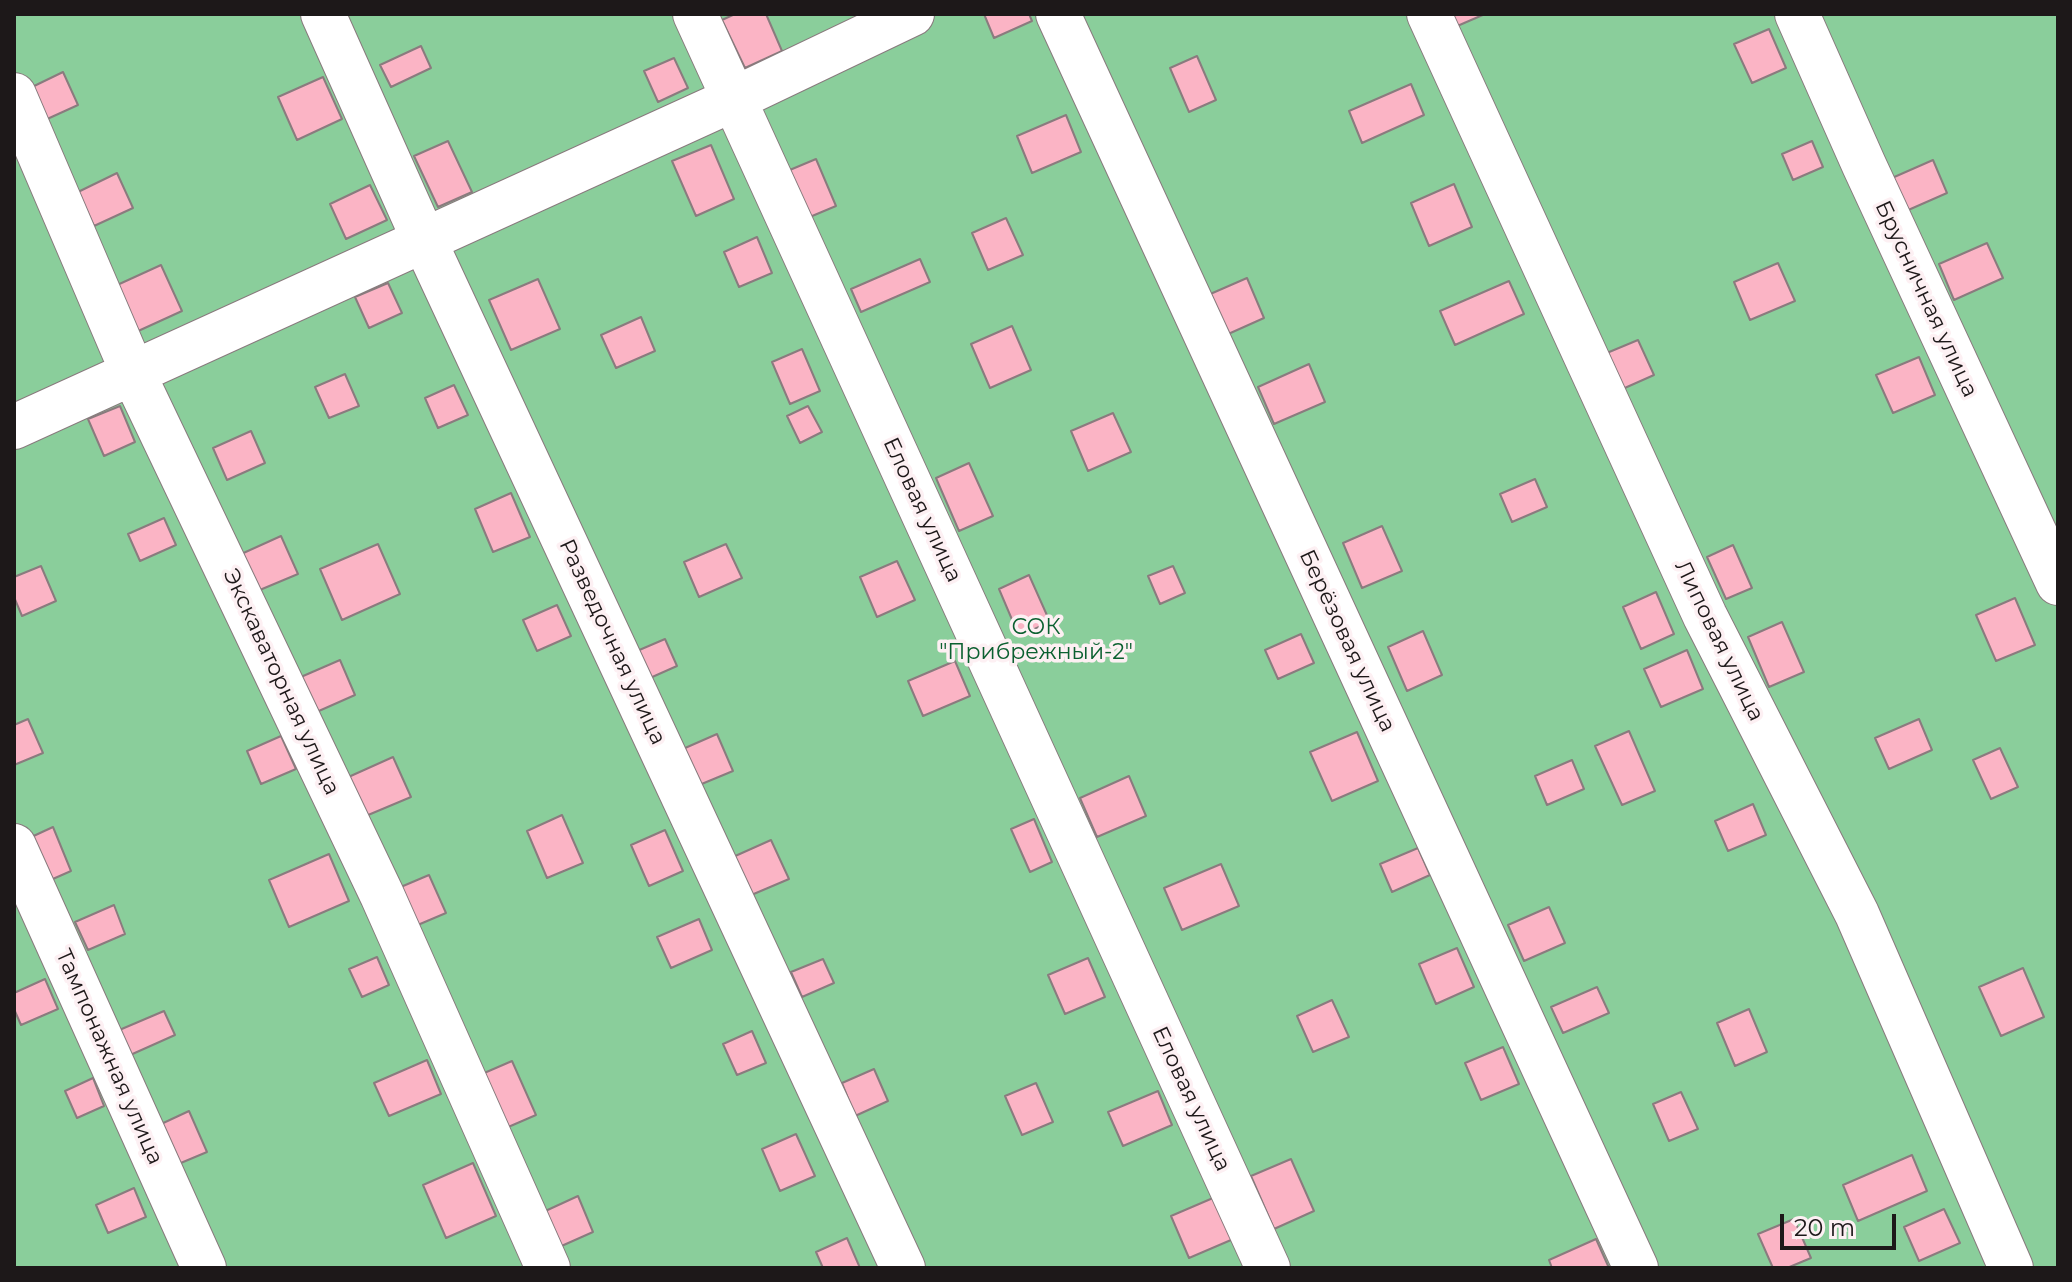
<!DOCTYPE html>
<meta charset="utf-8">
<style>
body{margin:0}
#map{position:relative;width:2072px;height:1282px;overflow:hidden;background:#f2e2e5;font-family:Montserrat,sans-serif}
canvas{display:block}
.frame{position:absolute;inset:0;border:16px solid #1d1819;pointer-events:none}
.scale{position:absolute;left:1780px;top:1214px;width:116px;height:36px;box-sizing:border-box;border:4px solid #1d1819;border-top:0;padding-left:10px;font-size:24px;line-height:28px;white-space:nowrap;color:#1d1819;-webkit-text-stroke:6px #fdf0f3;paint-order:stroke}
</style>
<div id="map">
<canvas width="2072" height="1282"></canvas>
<div class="frame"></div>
<div class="scale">20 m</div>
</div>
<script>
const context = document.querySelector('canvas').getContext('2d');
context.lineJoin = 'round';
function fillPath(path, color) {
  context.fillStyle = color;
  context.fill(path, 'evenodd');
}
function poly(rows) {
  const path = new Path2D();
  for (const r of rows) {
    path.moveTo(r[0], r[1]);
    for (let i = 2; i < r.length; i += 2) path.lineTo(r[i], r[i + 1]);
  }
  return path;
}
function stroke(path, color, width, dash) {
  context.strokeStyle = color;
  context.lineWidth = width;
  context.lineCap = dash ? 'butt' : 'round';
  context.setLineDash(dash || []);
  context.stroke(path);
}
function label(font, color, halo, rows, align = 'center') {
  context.font = font + ' Montserrat,sans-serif';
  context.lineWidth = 7;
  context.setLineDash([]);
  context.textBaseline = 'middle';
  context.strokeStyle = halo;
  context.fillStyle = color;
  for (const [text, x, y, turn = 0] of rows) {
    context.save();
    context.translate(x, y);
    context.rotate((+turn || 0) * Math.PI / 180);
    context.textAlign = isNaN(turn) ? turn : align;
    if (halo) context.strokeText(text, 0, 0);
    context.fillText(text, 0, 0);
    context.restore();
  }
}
fillPath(poly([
 [14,14,2058,14,2058,1268,14,1268]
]), '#8ace9b');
const building = poly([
 [735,14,766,14,782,51,745,68,722,20,735,14],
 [984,14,1029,14,1032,21,994,38,984,14],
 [1449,14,1485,14,1455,27,1449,14],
 [1769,29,1786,68,1752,83,1734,44,1769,29],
 [421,46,431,68,391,87,380,65,421,46],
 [1197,56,1216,100,1189,112,1170,68,1197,56],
 [674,58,688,88,658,102,644,71,674,58],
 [63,72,78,105,45,120,30,88,63,72],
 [323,77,342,119,297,140,278,97,323,77],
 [1411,84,1424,115,1362,143,1349,111,1411,84],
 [1066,115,1081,152,1032,173,1017,136,1066,115],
 [448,141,472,192,438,207,414,156,448,141],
 [1812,141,1823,167,1793,180,1782,154,1812,141],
 [711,145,734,199,696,216,672,161,711,145],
 [816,159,836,206,805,219,785,172,816,159],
 [1933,160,1947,193,1906,211,1892,178,1933,160],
 [117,173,133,208,94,226,78,192,117,173],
 [1454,184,1472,227,1429,246,1411,203,1454,184],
 [370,185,387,220,346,239,330,204,370,185],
 [1006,218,1023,255,988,270,972,233,1006,218],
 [757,237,772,273,739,287,724,252,757,237],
 [1987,243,2003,278,1954,300,1939,264,1987,243],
 [920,259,930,282,861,312,851,289,920,259],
 [1778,263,1795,301,1750,320,1734,282,1778,263],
 [161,265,182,311,136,332,115,286,161,265],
 [1247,278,1264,318,1226,335,1208,295,1247,278],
 [538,279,560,329,511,350,489,300,538,279],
 [1509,281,1524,314,1455,345,1440,311,1509,281],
 [388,283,402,313,369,328,355,297,388,283],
 [641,317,655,351,616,368,601,335,641,317],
 [1012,326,1031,370,990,388,971,344,1012,326],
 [1638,340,1654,375,1618,391,1602,355,1638,340],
 [802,349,820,391,790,404,772,362,802,349],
 [1919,357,1935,395,1893,413,1876,375,1919,357],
 [1309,364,1325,402,1274,424,1258,387,1309,364],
 [345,374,359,406,329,418,315,387,345,374],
 [454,385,468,415,438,428,425,398,454,385],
 [120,406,135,442,104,456,88,419,120,406],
 [808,406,822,432,800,443,787,416,808,406],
 [1113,413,1131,452,1088,471,1071,431,1113,413],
 [251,431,265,463,227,480,213,448,251,431],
 [969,463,993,516,959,531,936,478,969,463],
 [1535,479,1547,507,1512,522,1500,494,1535,479],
 [511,493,530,537,493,552,475,509,511,493],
 [164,518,176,545,140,561,128,534,164,518],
 [1382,526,1402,571,1362,588,1343,543,1382,526],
 [281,536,298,574,255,592,239,555,281,536],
 [378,544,400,594,342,620,320,569,378,544],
 [726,544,742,578,699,597,684,562,726,544],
 [1733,545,1752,588,1726,599,1707,557,1733,545],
 [897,561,915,600,877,617,860,577,897,561],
 [41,566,56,601,22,616,14,597,14,577,41,566],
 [1173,566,1185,593,1160,604,1148,576,1173,566],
 [1029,575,1050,622,1019,636,999,589,1029,575],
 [1656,592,1674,634,1641,649,1623,607,1656,592],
 [2015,598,2035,645,1996,661,1976,615,2015,598],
 [557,605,571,636,537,651,523,620,557,605],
 [1782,622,1804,672,1769,687,1748,637,1782,622],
 [1423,631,1442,675,1407,691,1388,647,1423,631],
 [1301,634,1314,663,1278,679,1265,650,1301,634],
 [665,639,677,666,641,682,630,654,665,639],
 [1687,650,1703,689,1661,707,1644,669,1687,650],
 [340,660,355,695,303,718,287,683,340,660],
 [955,661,970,696,923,716,908,681,955,661],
 [28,719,43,753,14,765,14,725,28,719],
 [1919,719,1932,750,1889,769,1875,738,1919,719],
 [1629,731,1655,791,1622,805,1595,746,1629,731],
 [1357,732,1378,781,1332,801,1310,752,1357,732],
 [717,734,733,771,692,788,676,752,717,734],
 [281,736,296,769,261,784,247,751,281,736],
 [2000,748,2018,787,1991,799,1973,760,2000,748],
 [393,757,411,797,361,818,344,779,393,757],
 [1572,760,1584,789,1547,805,1535,776,1572,760],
 [1129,776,1146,816,1097,837,1080,798,1129,776],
 [1753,804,1766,835,1728,851,1715,821,1753,804],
 [562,815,583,863,547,878,527,831,562,815],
 [1034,819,1052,862,1030,872,1011,829,1034,819],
 [53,827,71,871,46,882,27,839,53,827],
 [665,830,683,871,649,886,631,845,665,830],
 [771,840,789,879,749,896,733,857,771,840],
 [1418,848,1430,875,1392,892,1380,864,1418,848],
 [329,854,349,901,289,927,269,880,329,854],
 [1221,864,1239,906,1182,930,1164,888,1221,864],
 [429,875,446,913,413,927,396,889,429,875],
 [114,905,125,934,88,950,75,922,114,905],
 [1549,907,1565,943,1524,961,1508,925,1549,907],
 [699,919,712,950,671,968,657,937,699,919],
 [1457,948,1474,987,1436,1004,1419,964,1457,948],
 [377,957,389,985,362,997,349,969,377,957],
 [1088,958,1105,997,1065,1014,1048,975,1088,958],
 [823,959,834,983,802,997,791,972,823,959],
 [2023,968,2044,1017,2001,1036,1979,987,2023,968],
 [45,979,58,1009,21,1025,14,1009,14,993,45,979],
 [1597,987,1609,1013,1563,1033,1551,1007,1597,987],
 [1332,1000,1349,1037,1313,1052,1297,1016,1332,1000],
 [1749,1009,1767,1052,1735,1066,1717,1023,1749,1009],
 [164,1011,175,1035,128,1056,117,1031,164,1011],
 [752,1031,766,1063,737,1075,723,1044,752,1031],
 [1503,1047,1519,1084,1481,1100,1465,1063,1503,1047],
 [427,1060,441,1094,389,1116,374,1083,427,1060],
 [512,1061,536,1115,499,1131,475,1077,512,1061],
 [874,1069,888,1101,855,1116,842,1083,874,1069],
 [93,1078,104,1106,77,1118,65,1091,93,1078],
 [1036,1083,1053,1122,1022,1135,1005,1096,1036,1083],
 [1158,1091,1172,1125,1123,1146,1108,1112,1158,1091],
 [1681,1092,1698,1129,1669,1141,1653,1104,1681,1092],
 [189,1111,207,1152,176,1165,159,1125,189,1111],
 [796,1134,815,1176,780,1191,762,1149,796,1134],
 [1912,1155,1927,1191,1858,1221,1843,1185,1912,1155],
 [1291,1159,1314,1211,1274,1229,1251,1176,1291,1159],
 [473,1163,496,1216,446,1238,423,1185,473,1163],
 [134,1188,146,1217,108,1233,96,1205,134,1188],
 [1220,1195,1238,1237,1189,1258,1171,1216,1220,1195],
 [578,1196,593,1232,557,1248,541,1213,578,1196],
 [1944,1209,1960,1243,1919,1261,1904,1227,1944,1209],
 [1794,1219,1811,1258,1787,1268,1773,1268,1758,1234,1794,1219],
 [847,1238,860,1268,823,1268,816,1252,847,1238],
 [1596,1239,1609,1268,1552,1268,1549,1260,1596,1239]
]);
fillPath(building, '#fbb4c5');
stroke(building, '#8a7b7e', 2);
const street = poly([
 [323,14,424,240,903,1268],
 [695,14,1268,1268],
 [1058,14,1636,1268],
 [1429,14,1705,616,1857,914,2011,1268],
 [1797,14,1864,165,2058,583],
 [14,95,133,373,382,895,548,1268],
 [14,427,734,99,912,14],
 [14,846,204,1268]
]);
stroke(street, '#887a7d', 46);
stroke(street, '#fff', 44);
label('22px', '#1d1819', '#fdf0f3', [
 ["Брусничная улица",1926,299,65],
 ["Еловая улица",922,510,65],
 ["Берёзовая улица",1347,641,65],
 ["Липовая улица",1719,641,64],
 ["Разведочная улица",612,642,65],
 ["Экскаваторная улица",281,682,65],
 ["Тампонажная улица",109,1057,66],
 ["Еловая улица",1191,1099,65]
]);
label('22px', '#0b6030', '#fdf0f3', [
 ["СОК",1036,628],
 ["\"Прибрежный-2\"",1036,653]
]);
</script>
